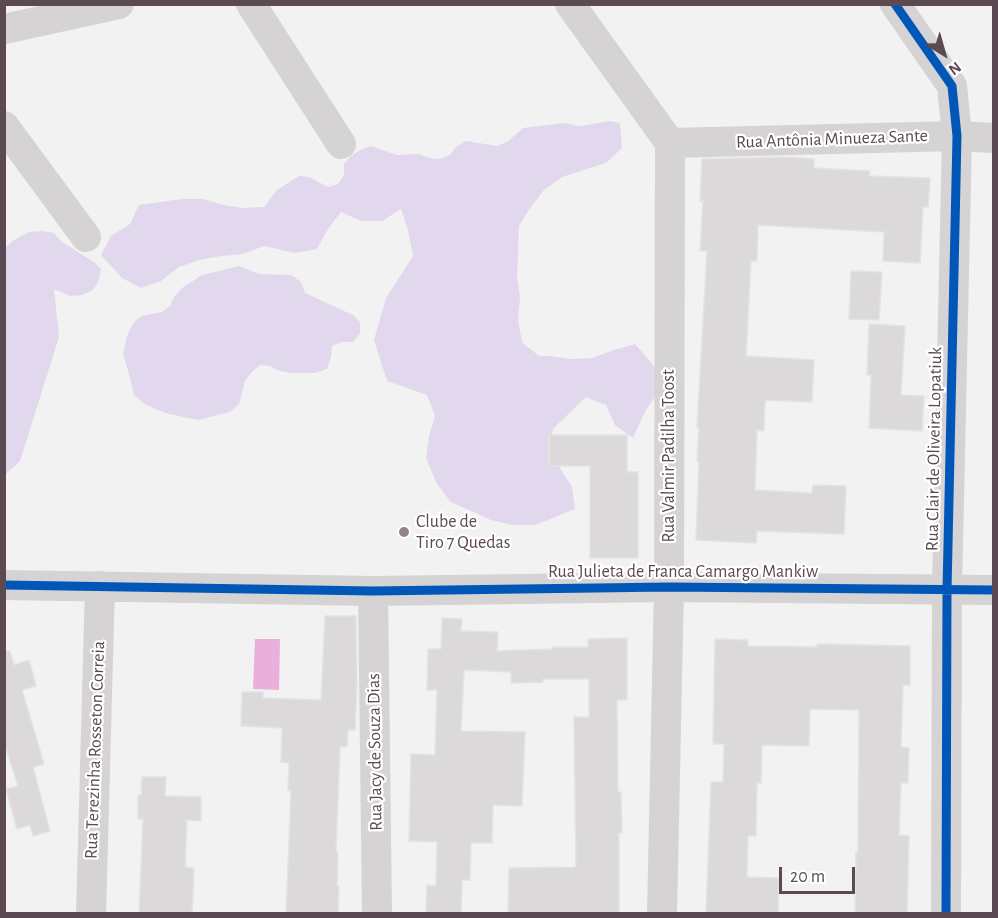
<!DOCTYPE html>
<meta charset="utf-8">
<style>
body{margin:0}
#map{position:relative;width:998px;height:918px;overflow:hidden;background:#f1f2f1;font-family:"Alegreya Sans",sans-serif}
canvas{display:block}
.frame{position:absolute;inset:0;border:6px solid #5c4a53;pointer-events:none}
.north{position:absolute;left:914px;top:24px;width:60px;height:60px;-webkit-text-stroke:4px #fff;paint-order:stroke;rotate:143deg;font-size:16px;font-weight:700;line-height:24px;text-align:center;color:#5c4a53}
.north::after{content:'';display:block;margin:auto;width:21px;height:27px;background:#5c4a53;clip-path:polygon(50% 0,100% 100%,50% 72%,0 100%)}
.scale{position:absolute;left:779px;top:867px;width:76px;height:27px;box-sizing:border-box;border:3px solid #5c4a53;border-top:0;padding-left:8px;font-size:18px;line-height:21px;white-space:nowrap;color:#5c4a53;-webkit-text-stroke:4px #fff;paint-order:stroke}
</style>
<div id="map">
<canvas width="998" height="918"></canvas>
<div class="frame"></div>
<div class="north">N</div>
<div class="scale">20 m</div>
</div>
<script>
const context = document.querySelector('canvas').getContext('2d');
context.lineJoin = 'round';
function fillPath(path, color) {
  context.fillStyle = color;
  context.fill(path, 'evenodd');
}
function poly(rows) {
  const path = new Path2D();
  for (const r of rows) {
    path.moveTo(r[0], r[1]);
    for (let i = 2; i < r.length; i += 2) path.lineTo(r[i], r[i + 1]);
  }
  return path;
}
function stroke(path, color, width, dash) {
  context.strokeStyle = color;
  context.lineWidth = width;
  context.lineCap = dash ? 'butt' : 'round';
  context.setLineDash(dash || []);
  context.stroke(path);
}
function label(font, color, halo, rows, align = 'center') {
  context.font = font + ' "Alegreya Sans",sans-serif';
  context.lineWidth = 4.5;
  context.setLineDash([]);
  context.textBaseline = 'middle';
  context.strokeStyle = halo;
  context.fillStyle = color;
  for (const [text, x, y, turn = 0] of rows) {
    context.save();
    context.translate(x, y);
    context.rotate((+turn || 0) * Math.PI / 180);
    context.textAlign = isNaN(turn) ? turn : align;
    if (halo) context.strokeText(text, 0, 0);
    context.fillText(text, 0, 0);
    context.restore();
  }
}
fillPath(poly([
 [609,121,620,123,622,148,606,163,562,177,544,190,530,208,519,226,517,277,520,298,518,320,522,342,539,356,549,356,570,359,592,358,614,350,635,344,650,361,656,370,657,393,645,412,633,438,615,425,606,405,586,397,553,429,549,451,572,487,575,509,535,525,512,525,491,520,451,502,437,484,426,458,429,436,435,416,427,395,387,381,374,340,386,298,413,256,408,230,401,209,382,221,361,221,341,212,328,229,317,249,295,253,264,246,243,254,221,256,199,260,179,267,161,281,141,288,122,278,101,255,111,236,130,224,139,205,182,199,203,199,224,205,243,208,264,207,277,190,299,176,309,177,328,187,338,184,344,175,344,164,351,156,360,150,371,146,397,155,419,154,429,158,440,159,450,155,456,147,466,141,497,146,507,142,523,128,566,123,577,126,588,125],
 [42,231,54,233,62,242,94,262,101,269,99,280,93,290,82,295,70,296,54,289,59,337,20,461,5,475,5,248,14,240,29,232],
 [239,266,259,274,291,275,301,282,305,293,353,315,360,322,360,333,353,342,341,342,332,346,331,357,327,369,315,373,291,373,280,371,270,366,260,365,252,372,245,381,239,404,230,412,198,420,165,413,143,403,134,395,129,374,123,354,128,333,134,322,142,316,162,312,170,306,174,297,182,288,202,275]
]), '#e1d8ee');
fillPath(poly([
 [255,639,280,639,279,690,253,689]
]), '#e9b0dc');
const building = poly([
 [790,157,814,159,814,168,870,171,869,176,930,178,928,207,923,207,920,263,883,261,884,232,758,225,757,261,751,261,746,356,814,360,812,402,765,400,764,431,757,430,755,490,812,493,813,485,846,486,844,534,757,531,756,543,696,540,699,461,697,461,699,428,697,428,707,251,700,251,703,201,700,202,702,159,790,157],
 [851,271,882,272,879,320,849,319,851,271],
 [869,324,905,326,901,395,924,396,922,431,869,428,871,375,867,375,869,324],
 [549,435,627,435,627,472,638,472,638,558,590,558,590,466,549,466,549,435],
 [325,616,356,616,357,684,355,730,348,730,347,747,340,747,336,852,338,852,337,886,339,886,338,914,286,914,291,791,288,791,289,763,281,762,282,728,241,726,242,692,263,692,263,698,321,700,325,616],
 [442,618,462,619,461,631,498,632,497,651,552,649,552,647,588,647,588,639,627,638,627,700,617,700,618,792,621,792,622,833,619,833,619,914,508,914,509,868,576,867,574,717,589,717,589,679,543,679,543,682,511,683,511,672,464,670,461,731,525,732,522,806,493,805,492,843,471,843,470,880,462,880,461,914,426,914,427,885,436,886,437,842,409,841,411,754,435,755,437,690,427,690,428,649,441,649,442,618],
 [715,639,748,640,748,646,817,647,817,644,910,646,910,685,903,685,901,747,909,748,908,783,901,783,899,835,909,836,907,914,855,914,856,852,858,852,859,710,810,709,809,746,762,745,761,783,757,783,756,836,748,836,747,877,779,878,778,914,706,914,711,782,723,782,724,744,713,744,715,639],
 [4,651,10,651,14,665,29,660,36,686,22,690,44,764,33,767,50,831,33,836,30,825,17,829,6,789,18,786,4,742,4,651],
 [142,777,166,777,165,796,201,797,201,821,187,820,185,867,194,868,192,914,139,914,143,819,138,819,138,795,141,795,142,777]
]);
fillPath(building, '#dbd9d9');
stroke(building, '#e4e3e3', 1.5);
stroke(poly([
 [251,4,341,144],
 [570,4,670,143],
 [895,4,952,86,957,136,947,590,946,914],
 [4,29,119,4],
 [4,126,86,237],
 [670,143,957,136,994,138],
 [4,585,373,591,669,587,994,590],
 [373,591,377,914],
 [91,914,100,586],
 [662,914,669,587,670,143]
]), '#d6d3d4', 30);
stroke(poly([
 [895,4,952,86,957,136,947,590,946,914],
 [4,585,373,591,669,587,994,590]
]), '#0057b8', 9);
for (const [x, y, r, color] of [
 [404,532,6,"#90858a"]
]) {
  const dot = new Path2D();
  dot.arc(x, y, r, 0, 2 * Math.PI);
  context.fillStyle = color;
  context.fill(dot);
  stroke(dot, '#fff', 2);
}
label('18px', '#5c4a53', '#fff', [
 ["Rua Antônia Minueza Sante",832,139,-2],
 ["Rua Clair de Oliveira Lopatiuk",934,449,-89],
 ["Rua Valmir Padilha Toost",669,456,-90],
 ["Rua Julieta de Franca Camargo Mankiw",683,572],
 ["Rua Terezinha Rosseton Correia",95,750,-88],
 ["Rua Jacy de Souza Dias",375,752,-91]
]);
label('18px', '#5c4a53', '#fff', [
 ["Clube de",416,522],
 ["Tiro 7 Quedas",416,543]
], 'left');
</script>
